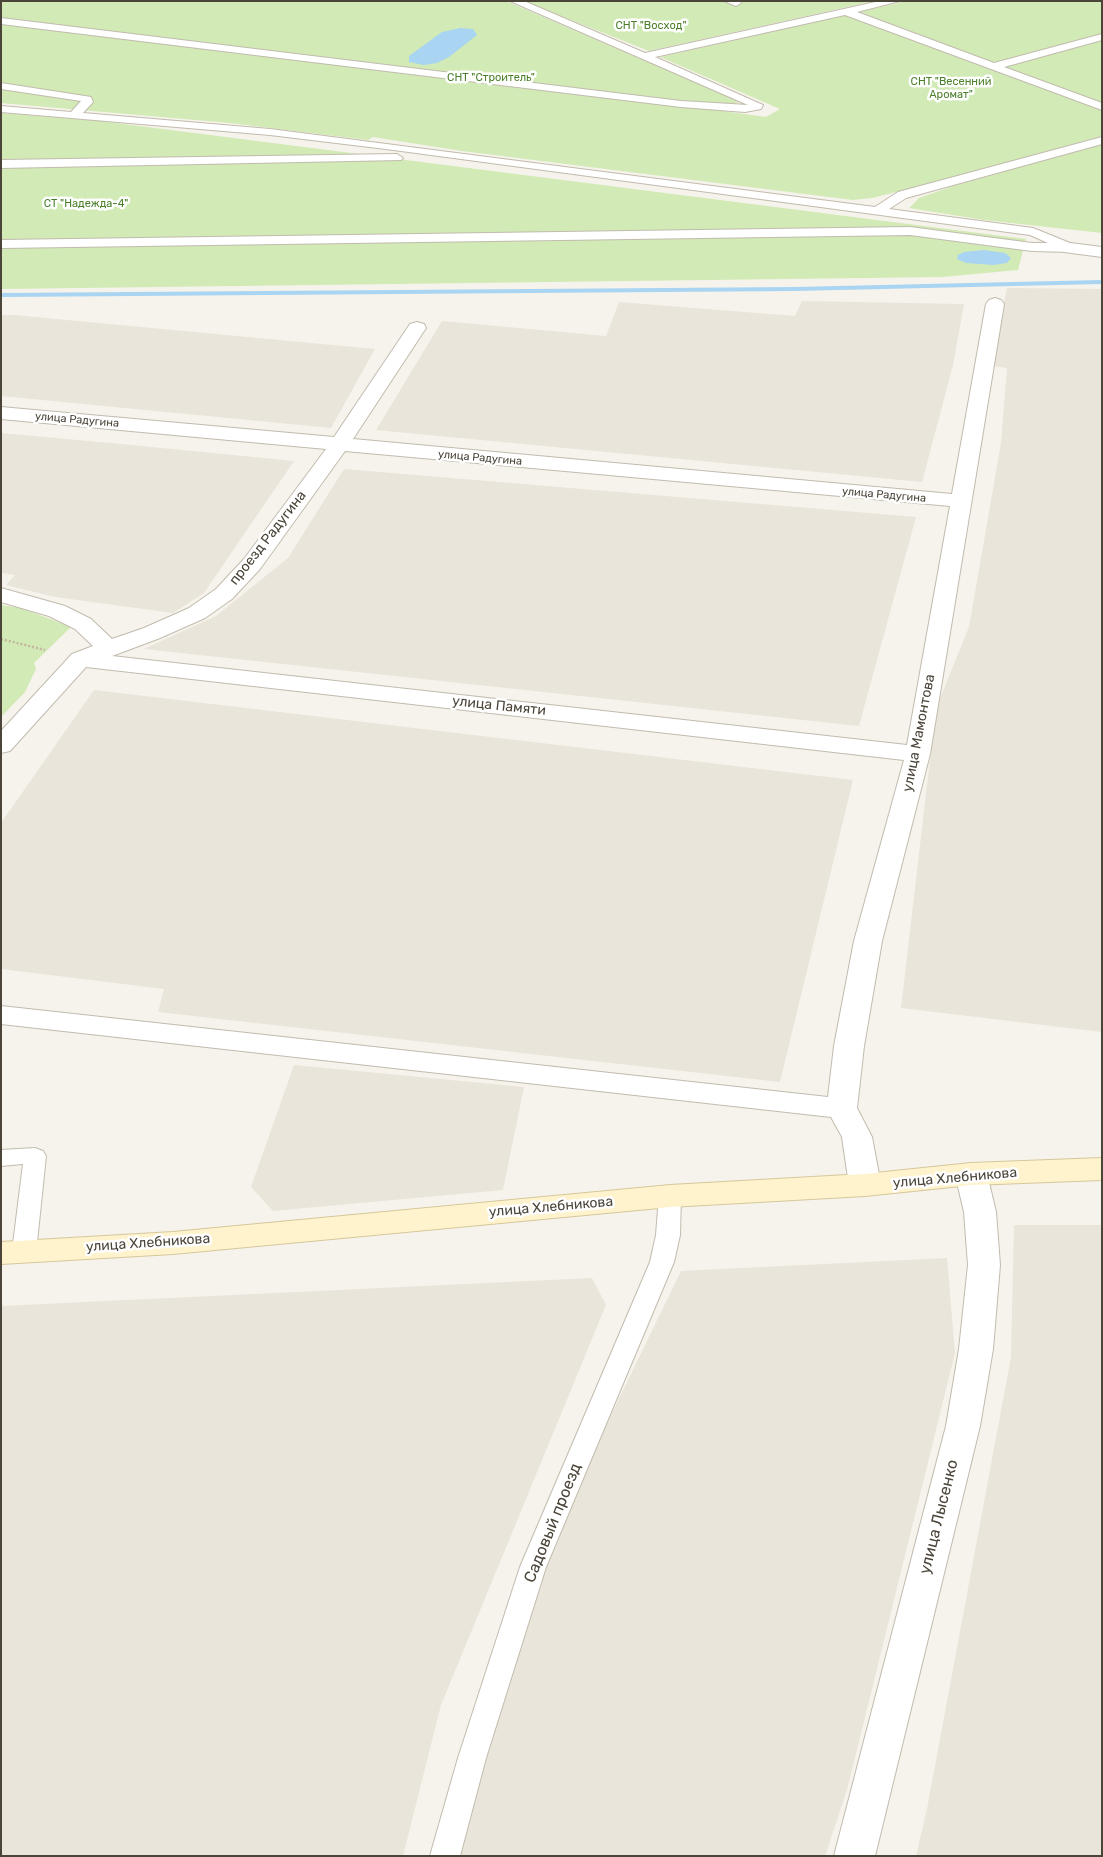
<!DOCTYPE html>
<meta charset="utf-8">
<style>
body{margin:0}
#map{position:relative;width:1103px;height:1857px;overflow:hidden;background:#f6f3ec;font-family:Rubik,sans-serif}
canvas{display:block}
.frame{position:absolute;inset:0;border:2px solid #4b4439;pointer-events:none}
</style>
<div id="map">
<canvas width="1103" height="1857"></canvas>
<div class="frame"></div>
</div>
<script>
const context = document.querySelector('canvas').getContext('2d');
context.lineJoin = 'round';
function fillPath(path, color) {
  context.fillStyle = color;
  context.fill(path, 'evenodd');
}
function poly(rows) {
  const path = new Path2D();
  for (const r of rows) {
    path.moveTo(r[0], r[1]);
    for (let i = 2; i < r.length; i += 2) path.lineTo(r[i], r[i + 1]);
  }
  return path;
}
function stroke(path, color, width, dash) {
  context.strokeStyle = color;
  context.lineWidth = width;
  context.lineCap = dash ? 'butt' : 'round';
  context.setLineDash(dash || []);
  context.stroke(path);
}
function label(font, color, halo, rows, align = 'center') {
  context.font = font + ' Rubik,sans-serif';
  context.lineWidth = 5;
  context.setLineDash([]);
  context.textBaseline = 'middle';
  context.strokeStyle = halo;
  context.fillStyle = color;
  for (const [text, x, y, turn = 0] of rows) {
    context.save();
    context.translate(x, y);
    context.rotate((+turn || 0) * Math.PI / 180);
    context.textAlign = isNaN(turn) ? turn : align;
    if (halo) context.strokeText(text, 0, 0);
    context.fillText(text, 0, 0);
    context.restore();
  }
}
fillPath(poly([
 [1007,288,1102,289,1102,1032,901,1008,936,708,969,627,1001,443,1007,368,991,366],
 [802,301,964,304,953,365,922,482,376,430,442,321,606,336,619,302,795,316],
 [1,315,14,315,375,349,331,428,1,396],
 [1,433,121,444,294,461,204,593,173,613,55,597,6,585,15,575,1,573],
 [344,469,916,517,859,726,144,649,216,616,288,558],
 [94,690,853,780,780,1082,158,1012,164,989,1,969,1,823],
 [294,1065,524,1087,503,1190,273,1211,251,1187],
 [1014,1225,1102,1225,1102,1856,916,1856,927,1809,1011,1357],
 [947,1258,955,1353,847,1790,825,1856,460,1856,479,1734,578,1483,681,1271],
 [592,1278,606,1305,441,1705,403,1856,1,1856,1,1306]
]), '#eae5da');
fillPath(poly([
 [1,1,506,1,741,102,717,106,715,110,766,117,780,109,660,57,907,1,1102,1,1102,136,944,180,872,198,853,200,462,151,373,137,368,140,230,123,1,103],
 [523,1,874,1,649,51],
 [1,113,100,121,1026,239,1018,270,943,277,1,289],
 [1102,144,1102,233,984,220,909,208,919,198,953,186],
 [1,605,21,608,71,627,34,663,36,669,25,692,1,717]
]), '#d2eab5');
fillPath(poly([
 [460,28,473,29,477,35,449,57,437,63,424,65,409,62,409,56,442,32],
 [984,250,1005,253,1011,258,1007,263,993,265,966,263,957,259,958,255,964,252]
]), '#a9d4f2');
fillPath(poly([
 [1102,280,1102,284,795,291,1,297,1,293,795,287,1102,280]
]), '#a9d4f2');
const lane = poly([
 [510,1,524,1,645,53,880,1,900,1,857,12,994,63,1102,34,1102,40,1004,67,1102,103,1102,110,845,15,655,57,763,105,761,109,745,112,681,107,1,24,1,18,681,101,748,105,510,1],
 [724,1,740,1,741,3,736,6,724,1],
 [1,83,91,97,93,102,83,113,270,129,875,207,898,192,1102,137,1102,144,906,198,889,209,1033,228,1075,245,1076,248,1075,251,1070,252,1032,251,910,235,1,248,1,240,910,227,1032,243,1048,243,1030,235,386,149,270,135,1,112,1,106,71,112,81,101,1,89,1,83],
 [397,154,403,158,401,160,1,168,1,160,397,154],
 [35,1148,43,1151,46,1156,36,1252,32,1258,24,1260,16,1258,12,1252,23,1164,1,1166,1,1150,35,1148],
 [670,1188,678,1190,681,1196,680,1235,674,1262,546,1567,486,1758,460,1856,430,1856,458,1758,520,1567,650,1262,656,1235,659,1196,662,1190,670,1188]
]);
const street = poly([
 [1070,243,1102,247,1102,257,1064,252,1061,248,1064,244,1070,243],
 [995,298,1001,300,1004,304,930,754,882,941,864,1046,857,1108,872,1137,881,1185,876,1193,865,1196,854,1193,849,1185,842,1137,831,1117,1,1024,1,1006,828,1097,834,1046,854,941,904,760,86,667,10,751,1,753,1,731,72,654,93,646,75,629,49,616,1,602,1,588,65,606,91,619,112,639,144,628,189,608,216,589,244,559,326,449,1,419,1,407,334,437,410,324,417,322,424,324,426,328,353,439,952,494,986,304,989,300,995,298],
 [345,451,950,506,907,745,112,656,160,638,205,618,232,599,260,569,345,451],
 [971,1163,982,1167,987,1174,996,1212,1000,1265,993,1349,980,1426,875,1856,834,1856,946,1426,959,1349,968,1265,964,1212,955,1174,960,1167,971,1163]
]);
const secondary = poly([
 [1102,1158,1102,1180,971,1185,865,1196,670,1207,173,1254,1,1264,1,1242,173,1232,670,1185,865,1174,971,1163,1102,1158]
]);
stroke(lane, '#c2bbae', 2);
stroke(street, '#c2bbae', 2);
stroke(secondary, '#d6c79b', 2);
stroke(poly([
 [1,639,45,650]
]), '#c4b79f', 2.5, [2, 2]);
fillPath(lane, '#fff');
fillPath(street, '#fff');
fillPath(secondary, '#fff3cd');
label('11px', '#4a7f2a', '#fff', [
 ["СНТ \"Восход\"",651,26],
 ["СНТ \"Строитель\"",491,78],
 ["СНТ \"Весенний",951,82],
 ["Аромат\"",951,95],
 ["СТ \"Надежда-4\"",86,204]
]);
label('11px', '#4b4439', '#fff', [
 ["улица Радугина",77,420,5],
 ["улица Радугина",480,458,5],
 ["улица Радугина",884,495,5]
]);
label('14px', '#4b4439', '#fff', [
 ["проезд Радугина",268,538,-52],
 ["улица Памяти",499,706,6],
 ["улица Мамонтова",919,733,-79],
 ["улица Хлебникова",955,1178,-5],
 ["улица Хлебникова",551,1207,-5],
 ["улица Хлебникова",148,1243,-4]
]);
label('16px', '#4b4439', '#fff', [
 ["улица Лысенко",939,1517,-76],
 ["Садовый проезд",553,1523,-68]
]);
</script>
